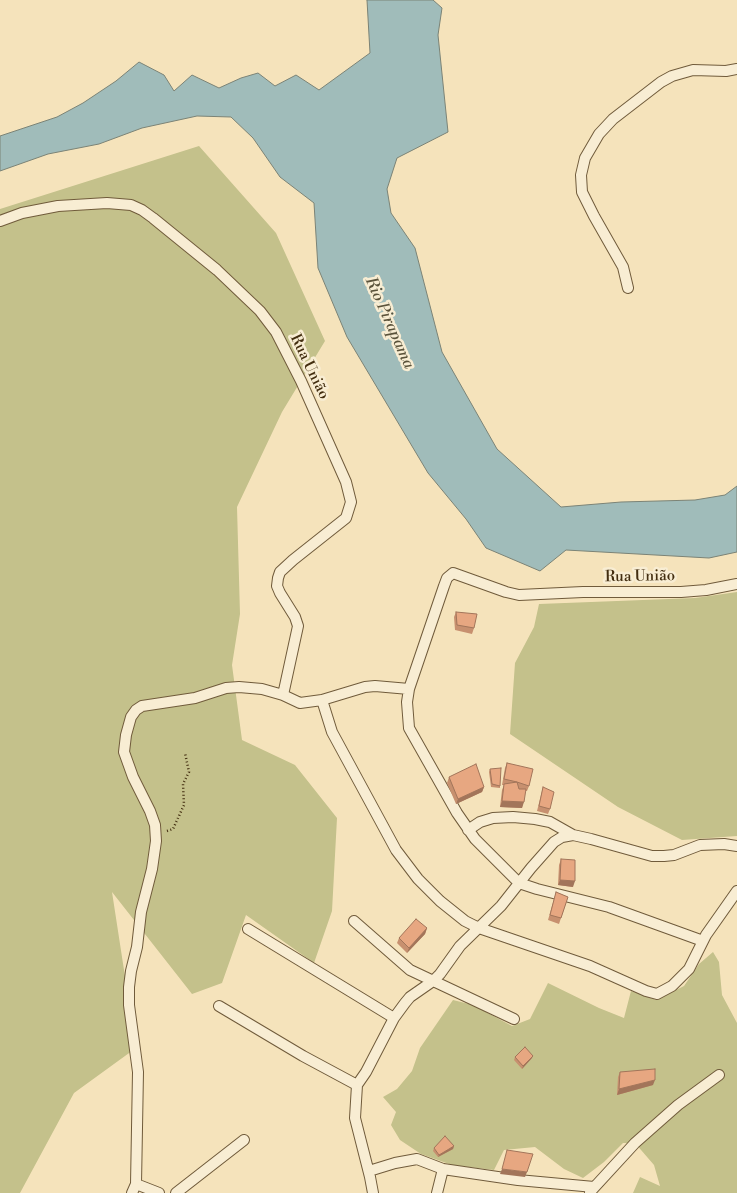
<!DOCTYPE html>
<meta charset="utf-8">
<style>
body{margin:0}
canvas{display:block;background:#f5e3bb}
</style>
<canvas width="737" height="1193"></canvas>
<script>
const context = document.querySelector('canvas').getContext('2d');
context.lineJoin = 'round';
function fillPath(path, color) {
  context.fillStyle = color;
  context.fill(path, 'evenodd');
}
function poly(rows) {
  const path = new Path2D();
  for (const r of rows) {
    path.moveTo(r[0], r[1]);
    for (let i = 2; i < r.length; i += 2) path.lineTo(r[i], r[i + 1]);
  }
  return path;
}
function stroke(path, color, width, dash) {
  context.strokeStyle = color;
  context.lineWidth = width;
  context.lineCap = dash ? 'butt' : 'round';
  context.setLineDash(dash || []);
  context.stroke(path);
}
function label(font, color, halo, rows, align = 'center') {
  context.font = font + ' "Libre Bodoni",serif';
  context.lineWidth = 5;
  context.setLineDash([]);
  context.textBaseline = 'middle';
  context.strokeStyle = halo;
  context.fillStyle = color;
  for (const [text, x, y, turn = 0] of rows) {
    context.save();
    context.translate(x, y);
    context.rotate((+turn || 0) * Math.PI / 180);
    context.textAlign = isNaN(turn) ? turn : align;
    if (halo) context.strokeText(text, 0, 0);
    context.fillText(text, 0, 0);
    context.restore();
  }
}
fillPath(poly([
 [199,146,276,233,325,341,282,412,237,507,240,614,232,665,242,740,295,765,337,818,332,911,314,963,246,915,222,983,192,994,112,892,136,1048,74,1093,20,1193,0,1193,0,209],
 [737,592,737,836,682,840,618,807,510,734,515,663,534,627,539,604,695,598],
 [713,952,719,962,722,995,737,1023,737,1193,633,1193,640,1177,660,1186,654,1165,635,1143,623,1143,604,1162,583,1178,564,1169,535,1147,504,1150,494,1170,452,1165,421,1154,400,1140,391,1125,396,1112,383,1097,397,1089,412,1071,420,1048,453,1000,473,1005,512,1026,530,1019,548,983,599,1008,624,1018,631,991,656,1000,684,986,699,964]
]), '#c4c18b');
const water = poly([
 [367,0,433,0,442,8,438,35,448,132,397,158,387,189,391,213,415,248,442,352,497,449,561,507,621,502,695,500,725,495,737,486,737,552,709,558,566,550,540,571,486,548,466,519,428,473,347,337,318,268,314,203,280,177,253,138,231,117,197,116,142,128,99,144,48,154,0,171,0,136,57,117,83,103,116,81,139,62,164,75,174,91,192,75,219,88,241,78,258,73,275,86,296,75,319,90,370,53,367,0]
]);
fillPath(water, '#a0bcba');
stroke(water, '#7b8376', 1);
const minor = poly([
 [0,221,22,213,58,206,107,203,131,205,142,210,153,218,217,270,260,311,276,332,301,381,346,482,351,502,346,518,293,560,280,572,278,578,277,586,280,593,295,617,298,626,283,695],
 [628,288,623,267,594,216,582,192,581,175,585,158,599,134,613,119,661,82,672,76,693,70,726,71,737,69],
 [322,700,332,732,396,850,418,879,440,901,465,921,479,928,590,966,646,991,657,994,672,986,689,969,706,935,737,891],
 [468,830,480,822,493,818,513,817,535,819,550,822,573,835],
 [354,921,410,970,514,1019],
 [248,929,394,1018],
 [703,941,609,907,537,889,519,883,475,839,457,813,409,728,407,702,409,689,444,586,447,578,453,573,506,592,519,595,583,592,681,592,706,590,737,584],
 [219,1006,303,1056,357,1085],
 [369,1171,395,1163,417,1159,443,1169,518,1180,594,1187],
 [136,1184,159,1193],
 [590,1192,635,1143,678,1105,719,1075],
 [132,1193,136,1184,138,1072,129,1005,129,987,131,971,137,947,141,912,152,869,156,841,155,825,150,811,133,777,124,752,126,735,131,717,136,710,142,706,195,698,226,688,239,687,262,689,283,695,300,703,322,700,365,687,375,686,409,689],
 [176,1193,244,1140],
 [373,1193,370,1177,355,1118,357,1085,366,1072,394,1018,405,1003,410,997,433,981,440,974,460,946,501,906,531,868,554,842,562,837,573,835,591,839,652,856,664,856,674,855,700,845,724,844,737,846],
 [437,1193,443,1169]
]);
stroke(minor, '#705b3b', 12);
stroke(poly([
 [167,831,173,829,184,805,183,784,189,772,185,753]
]), '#432e10', 2.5, [1, 2.5]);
stroke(minor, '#f8edd3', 10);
fillPath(poly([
 [456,612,474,628,472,634,455,630,454,617],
 [507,763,529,786,527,791,525,791,522,808,500,807,502,790,504,785,502,785,505,768],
 [490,769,500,786,500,788,491,787,489,772],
 [449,777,484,787,482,792,456,804,447,783],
 [543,787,550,809,548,814,537,811],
 [561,859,573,887,558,885,559,865],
 [556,892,568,897,559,924,548,920],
 [427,928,425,934,407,953,397,943,399,938],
 [515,1057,532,1058,522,1069,514,1060],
 [620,1072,653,1085,617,1095,618,1077],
 [454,1146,453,1149,438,1157,433,1151,434,1148]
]), '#c7906f');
fillPath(poly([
 [484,787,482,792,456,804,458,799],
 [502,801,524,802,522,808,500,807],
 [560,880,575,881,573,887,558,885],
 [427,928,425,934,407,953,409,948],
 [533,1056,532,1058,522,1069,523,1066],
 [655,1080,653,1085,617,1095,619,1089],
 [454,1146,453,1149,438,1157,439,1155],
 [502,1169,527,1172,525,1177,500,1174]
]), '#a2755a');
const building = poly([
 [456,612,477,614,474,628,457,625,456,612],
 [507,763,533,769,529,786,517,782,519,789,526,789,524,802,502,801,504,784,517,782,504,779,507,763],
 [476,764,484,787,458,799,449,777,476,764],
 [501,768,500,786,492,784,490,769,501,768],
 [543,787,554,792,550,809,539,806,543,787],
 [561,859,575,860,575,881,560,880,561,859],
 [556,892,568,897,561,918,550,915,556,892],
 [416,919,427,928,409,948,399,938,416,919],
 [525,1047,533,1056,523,1066,515,1057,525,1047],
 [655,1069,655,1080,619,1089,620,1072,655,1069],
 [445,1136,454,1146,439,1155,434,1148,445,1136],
 [507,1150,533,1154,527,1172,502,1169,507,1150]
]);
fillPath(building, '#e7a781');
stroke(building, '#a2755a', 1);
label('15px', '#432e10', '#f8edd3', [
 ["Rua União",309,367,64],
 ["Rua União",640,577,-1]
]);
label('italic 16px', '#5a523a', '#f8edd3', [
 ["Rio Pirapama",389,323,66]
]);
</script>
